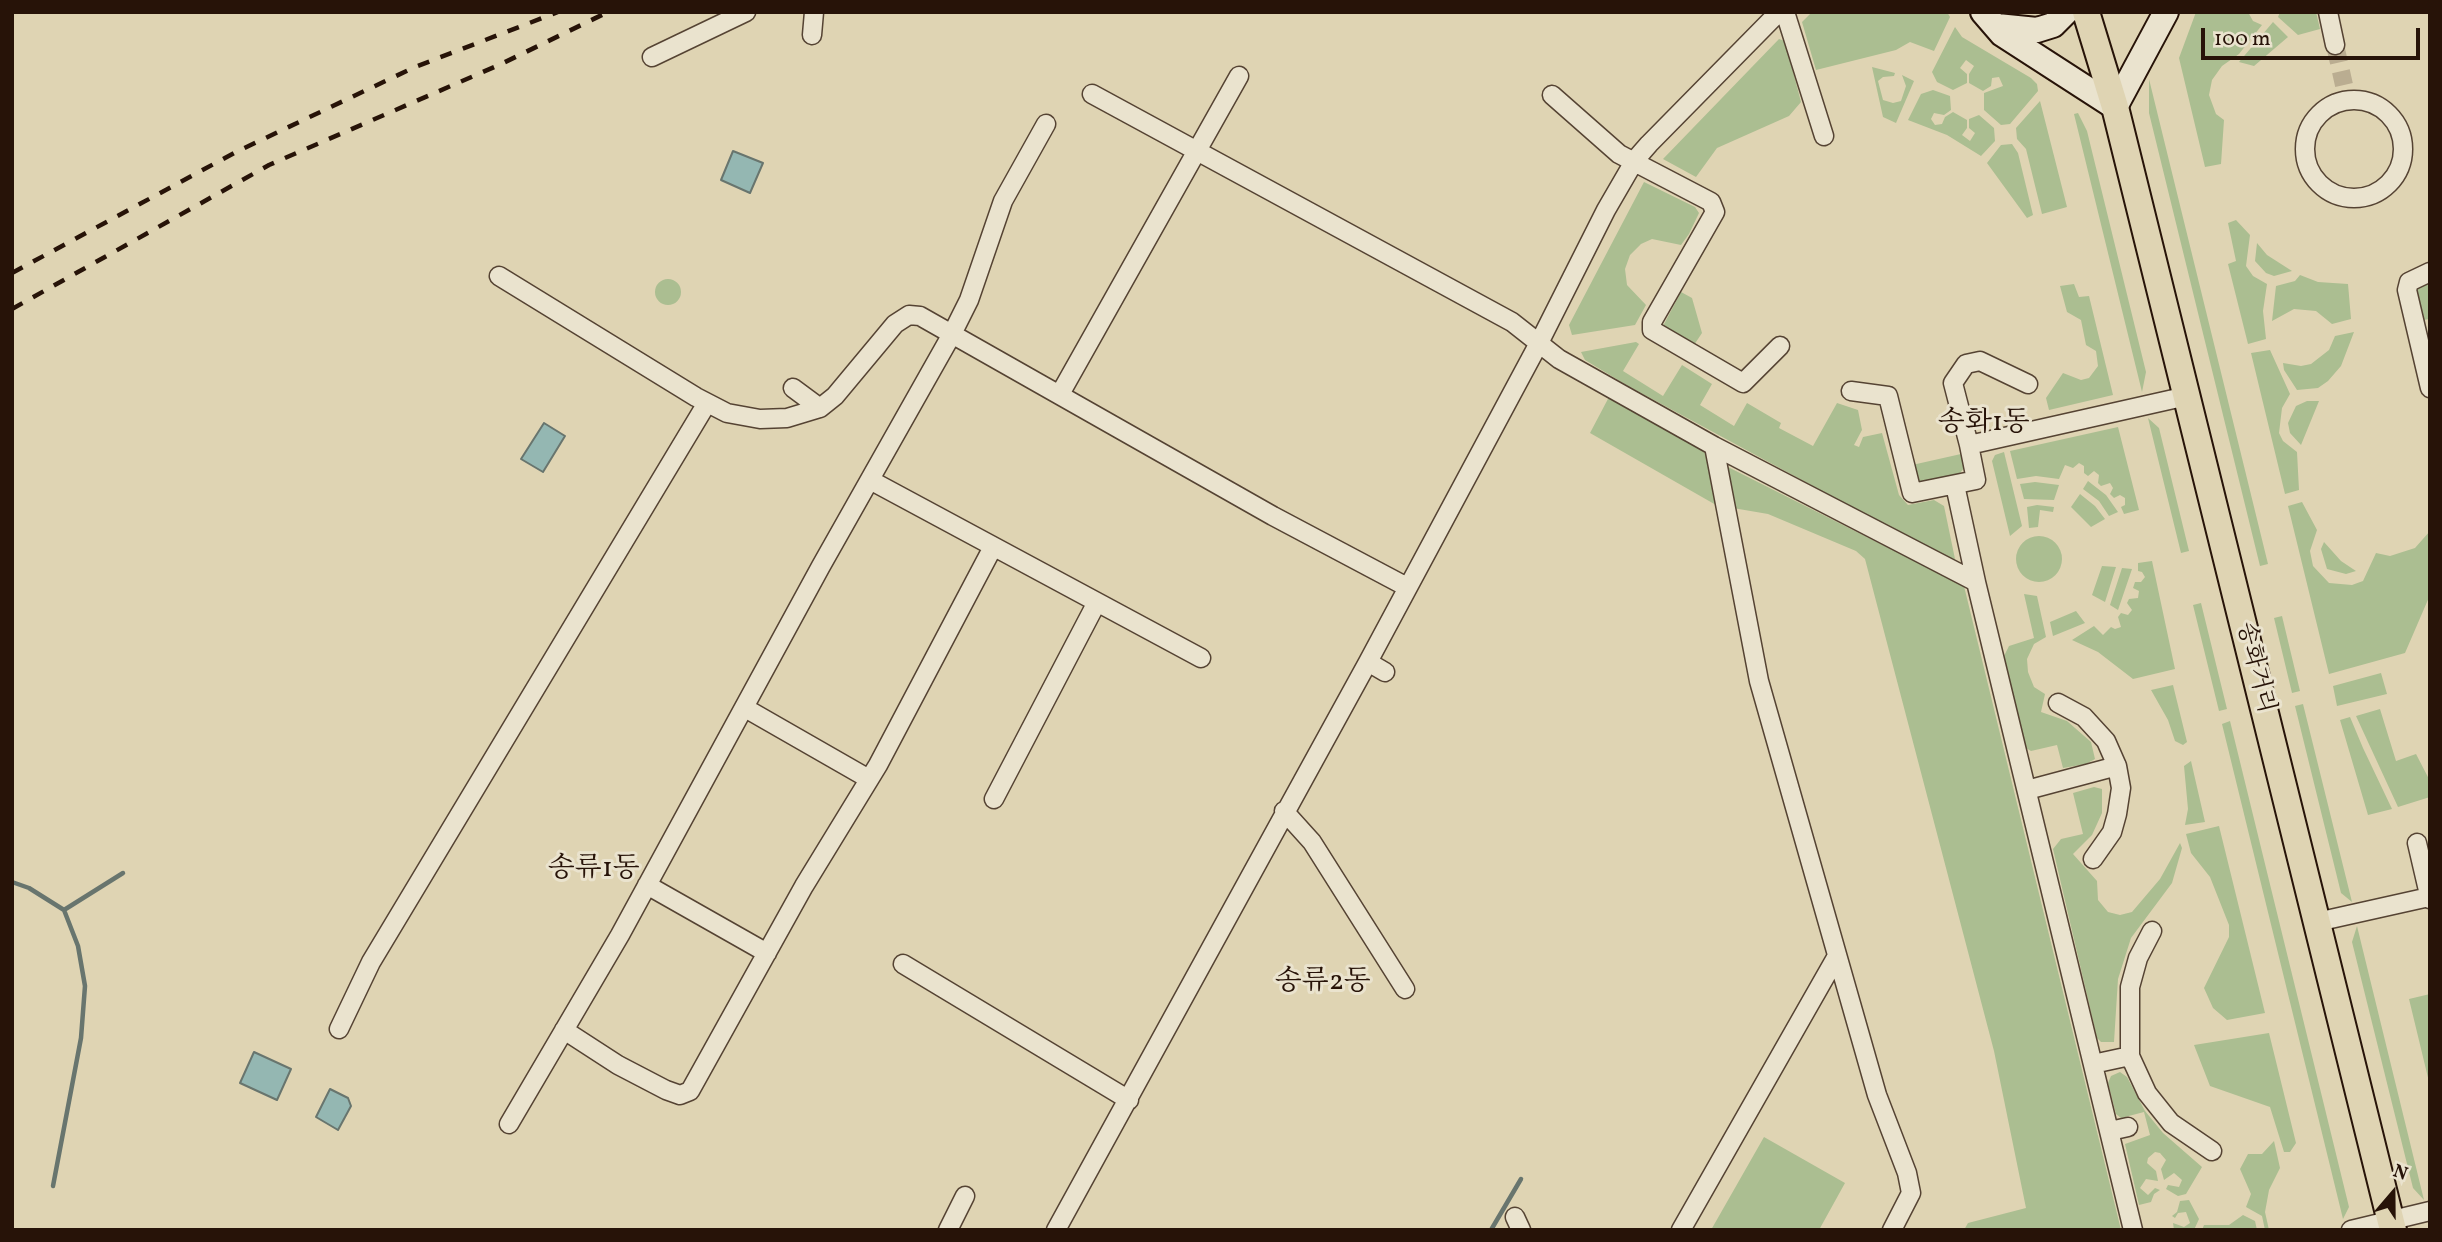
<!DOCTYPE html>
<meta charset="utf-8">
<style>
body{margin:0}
#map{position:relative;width:2442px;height:1242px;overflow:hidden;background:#dfd4b3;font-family:Vollkorn,serif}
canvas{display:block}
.frame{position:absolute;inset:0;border:14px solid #271308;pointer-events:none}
.north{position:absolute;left:2358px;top:1158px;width:70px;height:70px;-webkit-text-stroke:5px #eae3ce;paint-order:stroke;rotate:20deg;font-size:19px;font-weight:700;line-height:28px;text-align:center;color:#271308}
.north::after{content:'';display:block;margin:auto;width:24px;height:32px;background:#271308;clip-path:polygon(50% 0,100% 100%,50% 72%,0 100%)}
.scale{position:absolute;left:2201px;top:28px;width:219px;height:32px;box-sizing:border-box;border:4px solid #271308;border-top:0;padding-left:9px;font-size:21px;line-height:24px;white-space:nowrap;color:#271308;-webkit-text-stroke:5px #eae3ce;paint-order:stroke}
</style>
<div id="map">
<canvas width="2442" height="1242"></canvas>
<div class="frame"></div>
<div class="north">N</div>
<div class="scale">100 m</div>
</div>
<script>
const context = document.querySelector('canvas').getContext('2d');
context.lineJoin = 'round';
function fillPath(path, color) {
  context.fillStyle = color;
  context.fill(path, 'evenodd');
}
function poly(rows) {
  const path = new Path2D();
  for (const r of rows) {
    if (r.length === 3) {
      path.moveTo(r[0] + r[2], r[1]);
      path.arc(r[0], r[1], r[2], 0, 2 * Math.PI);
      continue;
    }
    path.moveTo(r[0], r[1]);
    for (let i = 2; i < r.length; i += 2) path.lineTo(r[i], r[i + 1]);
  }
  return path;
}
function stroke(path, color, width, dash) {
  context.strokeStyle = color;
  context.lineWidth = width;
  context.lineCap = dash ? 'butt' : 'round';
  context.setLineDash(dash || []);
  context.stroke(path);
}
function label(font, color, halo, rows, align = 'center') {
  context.font = font + ' Vollkorn,"Noto Serif KR",serif';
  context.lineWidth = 6;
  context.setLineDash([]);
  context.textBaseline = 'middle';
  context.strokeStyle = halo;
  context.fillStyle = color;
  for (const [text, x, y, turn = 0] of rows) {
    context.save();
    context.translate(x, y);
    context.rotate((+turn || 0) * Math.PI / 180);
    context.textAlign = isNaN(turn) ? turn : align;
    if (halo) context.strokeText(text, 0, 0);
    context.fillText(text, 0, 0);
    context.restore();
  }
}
fillPath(poly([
 [1812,12,1947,12,1950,17,1934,51,1910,42,1896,50,1816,70,1802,22],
 [2196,12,2248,12,2253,21,2262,25,2239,54,2222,66,2212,80,2209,95,2216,114,2224,120,2221,164,2205,167,2179,58],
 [2280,12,2316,12,2320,29,2298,35,2278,17],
 [2273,22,2288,37,2254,66,2239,62],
 [1955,27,1962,37,2031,78,2037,84,2038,91,2010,124,2001,125,1984,110,1984,93,2003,86,1999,77,1992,78,1991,86,1983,91,1969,83,1969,74,1974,66,1966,60,1960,68,1967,74,1967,83,1953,90,1937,82,1932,72],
 [1779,39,1785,41,1801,102,1789,116,1717,148,1696,177,1663,159],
 [1872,67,1895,73,1894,76,1883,77,1878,81,1883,100,1893,103,1901,101,1906,86,1902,75,1914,81,1896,123,1883,117],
 [2149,79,2268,564,2260,566,2149,113],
 [1933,90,1950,96,1951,110,1944,115,1934,113,1931,119,1935,125,1942,124,1945,117,1953,112,1967,120,1967,128,1962,135,1970,141,1975,133,1969,128,1969,119,1979,115,1994,128,1995,141,1981,156,1947,135,1908,120,1921,94],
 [2040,101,2067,207,2042,214,2026,149,2017,139,2016,128],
 [2078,113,2087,131,2146,372,2142,392,2074,114],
 [2012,144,2018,153,2033,215,2027,218,1987,163,2001,145],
 [1644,182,1695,207,1699,213,1689,234,1681,245,1652,239,1641,244,1630,255,1625,269,1627,285,1646,305,1635,325,1572,335,1569,325],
 [2236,220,2250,235,2246,266,2253,276,2267,284,2263,311,2266,339,2248,344,2228,264,2236,261,2228,223],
 [2257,243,2267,255,2292,271,2274,276,2266,273,2255,261],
 [2300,275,2318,282,2348,284,2351,319,2332,324,2316,311,2294,309,2272,321,2276,286,2295,281],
 [668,292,13],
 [2430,282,2430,319,2423,320,2416,288],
 [2074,284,2079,297,2089,296,2113,395,2049,410,2046,398,2063,373,2081,380,2089,378,2098,366,2096,351,2086,345,2081,320,2067,312,2060,286],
 [1681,292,1692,298,1702,333,1692,348,1663,326],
 [2354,332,2341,366,2328,381,2318,388,2297,390,2284,370,2283,363,2301,366,2311,364,2329,350,2335,336],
 [1636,342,1639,344,1623,371,1663,396,1682,365,1712,384,1700,405,1734,426,1747,403,1781,423,1779,428,1813,446,1837,403,1858,410,1862,430,1854,445,1859,447,1863,437,1882,433,1899,495,1908,505,1934,500,1944,506,1955,559,1946,558,1628,386,1585,360,1581,352],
 [2270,350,2290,394,2282,408,2279,433,2283,441,2297,452,2299,490,2285,494,2251,353],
 [1609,397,1702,450,1709,458,1716,505,1590,433],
 [2307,401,2319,401,2301,445,2290,433,2288,423,2296,406],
 [2148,418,2159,428,2189,551,2181,553],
 [2118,427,2139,510,2124,514,2121,507,2125,505,2125,498,2120,495,2114,498,2110,494,2113,488,2110,483,2101,486,2098,483,2099,475,2094,471,2088,476,2084,473,2084,466,2079,463,2073,468,2065,465,2059,479,2036,476,2017,479,2010,451],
 [2004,452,2022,526,2010,536,1992,461,1995,455],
 [1961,454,1964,468,1957,477,1919,483,1915,479,1912,465],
 [1728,467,1964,586,2121,1230,1964,1230,1968,1223,2026,1208,1994,1051,1865,559,1856,551,1768,514,1733,508,1726,471],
 [2088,481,2106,495,2118,512,2109,516,2099,501,2083,489],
 [2035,482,2059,485,2054,500,2024,499,2020,484],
 [2080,494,2095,506,2105,519,2091,527,2071,507],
 [2302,502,2317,530,2310,551,2313,566,2329,583,2352,585,2363,581,2376,553,2390,556,2415,548,2430,531,2430,595,2405,653,2329,674,2288,506],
 [2037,505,2054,507,2053,512,2040,510,2038,527,2029,528,2027,507],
 [2039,559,23],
 [2324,542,2341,561,2356,571,2346,574,2327,569,2321,549],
 [2152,561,2175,669,2133,679,2098,652,2072,640,2094,626,2103,635,2111,627,2115,629,2121,627,2118,617,2121,613,2128,615,2132,610,2127,603,2129,599,2138,598,2139,591,2133,588,2135,582,2141,582,2145,577,2142,572,2138,571,2138,563],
 [2102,566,2116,567,2105,602,2092,595],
 [2122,568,2132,569,2118,610,2110,605],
 [2024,594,2037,596,2046,637,2034,644,2027,659,2028,672,2034,687,2045,694,2041,712,2067,721,2091,742,2095,759,2086,764,2063,768,2057,745,2031,751,2026,748,2004,656,2009,646,2034,638],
 [2201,603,2227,709,2219,711,2193,605],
 [2076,611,2085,623,2053,636,2050,622],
 [2282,616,2300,691,2292,693,2274,618],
 [2381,673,2387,694,2337,706,2333,686],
 [2173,685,2187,742,2183,745,2175,741,2168,720,2151,690],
 [2303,704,2352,902,2341,893,2295,706],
 [2380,709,2396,761,2416,754,2430,781,2430,797,2398,807,2356,716],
 [2350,717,2363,748,2392,809,2368,815,2340,720],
 [2230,721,2349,1207,2343,1219,2222,724],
 [2191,761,2205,822,2185,825,2188,809,2184,766],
 [2094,787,2102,789,2102,813,2092,835,2073,854,2097,881,2098,900,2108,912,2120,915,2132,912,2160,879,2180,843,2182,848,2172,883,2131,938,2118,979,2114,1042,2101,1042,2097,1038,2053,849,2061,839,2083,834,2073,793],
 [2219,826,2265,1013,2227,1020,2213,1008,2204,988,2229,937,2229,925,2210,877,2191,853,2186,834],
 [2357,926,2424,1200,2413,1188,2352,942],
 [2430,994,2430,1086,2409,999],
 [2269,1033,2296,1143,2290,1152,2284,1152,2270,1107,2210,1086,2194,1045],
 [2120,1072,2127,1077,2145,1111,2163,1133,2202,1167,2186,1194,2178,1196,2166,1189,2168,1185,2179,1187,2182,1180,2174,1173,2164,1180,2161,1169,2166,1160,2160,1153,2155,1152,2148,1158,2147,1163,2156,1171,2158,1181,2146,1179,2140,1188,2148,1195,2155,1188,2160,1190,2154,1194,2151,1202,2139,1205,2125,1144,2150,1135,2144,1112,2121,1118,2116,1114,2108,1083,2111,1076],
 [1764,1137,1845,1183,1819,1230,1711,1230],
 [2274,1141,2280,1168,2269,1190,2265,1212,2269,1230,2265,1230,2262,1216,2246,1207,2251,1194,2240,1169,2248,1154,2262,1154],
 [2189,1200,2199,1219,2194,1230,2174,1230,2173,1223,2184,1227,2190,1223,2186,1212,2178,1213,2175,1218,2172,1216,2177,1212,2180,1201],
 [2243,1215,2255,1221,2257,1230,2202,1230,2204,1225,2229,1225]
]), '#abbe91');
const water = poly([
 [733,151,763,163,750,193,721,180,733,151],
 [544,423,565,436,543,472,521,459,544,423],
 [254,1052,291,1069,277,1100,240,1083,254,1052],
 [330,1089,348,1098,351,1106,338,1130,316,1117,330,1089]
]);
fillPath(water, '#94b7b2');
stroke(water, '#68756e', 2);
stroke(poly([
 [12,882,29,888,64,910,78,946,85,986,81,1038,53,1186],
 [64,910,123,873],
 [1491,1230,1521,1179]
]), '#68756e', 4.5);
stroke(poly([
 [2335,45,2344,85]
]), '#baad91', 18, [18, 9]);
const street = poly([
 [1785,12,1824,136],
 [2328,12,2335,45],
 [812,35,814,12],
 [652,57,746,12],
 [1092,94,1512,322,1559,359,1714,446,1976,582,2133,1230],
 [1552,95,1619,154,1711,202,1715,212,1652,322,1652,330,1743,383,1780,346],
 [2354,149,49],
 [2430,272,2409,282,2407,290,2430,388],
 [499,276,696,397,727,413,760,419,787,418,820,408,835,396,895,324,909,315,920,316,1273,516,1407,587],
 [793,388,820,408],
 [1851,391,1888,396,1912,493,1976,480,1969,445,2187,396],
 [1060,394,1239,76],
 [1969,445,1953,383,1966,364,1980,361,2028,384],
 [1714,446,1759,681,1877,1095,1907,1173,1911,1193,1892,1230],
 [870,480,1201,658],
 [1955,485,1976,582],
 [1368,662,1385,672],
 [2058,703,2084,717,2106,741,2117,766,2121,788,2117,814,2112,832,2093,859],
 [745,708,869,779],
 [2027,790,2117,766],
 [994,799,1097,602],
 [1284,811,1312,842,1405,989],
 [2417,843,2430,899],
 [647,885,767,953],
 [2317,922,2429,897],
 [2152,931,2138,958,2130,987,2130,1056,2147,1093,2171,1123,2212,1151],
 [903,964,1129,1100],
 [339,1029,371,962,707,403],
 [564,1030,618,1065,666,1090,680,1095,690,1091,804,886,878,765,993,547],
 [2093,1064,2130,1056],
 [509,1124,620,935,821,566,952,334,969,300,1003,201,1046,124],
 [2110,1131,2128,1127],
 [1515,1217,1521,1230],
 [948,1230,965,1196],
 [1056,1230,1368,662,1539,343,1606,210,1635,160,1649,144,1779,12],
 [1681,1230,1837,956],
 [2351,1230,2430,1211]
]);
const secondary = poly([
 [1983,12,2002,34,2115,107,2166,12],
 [1997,26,2037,30,2053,25,2066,12]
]);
const primary = poly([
 [2086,12,2115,107,2393,1230]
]);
stroke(street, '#554333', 21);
stroke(secondary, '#271308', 28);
stroke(primary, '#271308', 30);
stroke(street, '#eae3ce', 18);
stroke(secondary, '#eae3ce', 24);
stroke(primary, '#dfd4b3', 26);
stroke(poly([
 [12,273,236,152,415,67,558,12],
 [12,309,269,165,499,65,608,12]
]), '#271308', 4.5, [12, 12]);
label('24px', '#271308', '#eae3ce', [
 ["송화거리",2254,668,76]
]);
label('28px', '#271308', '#eae3ce', [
 ["송화1동",1984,425],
 ["송류1동",594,871],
 ["송류2동",1323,984]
]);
</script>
